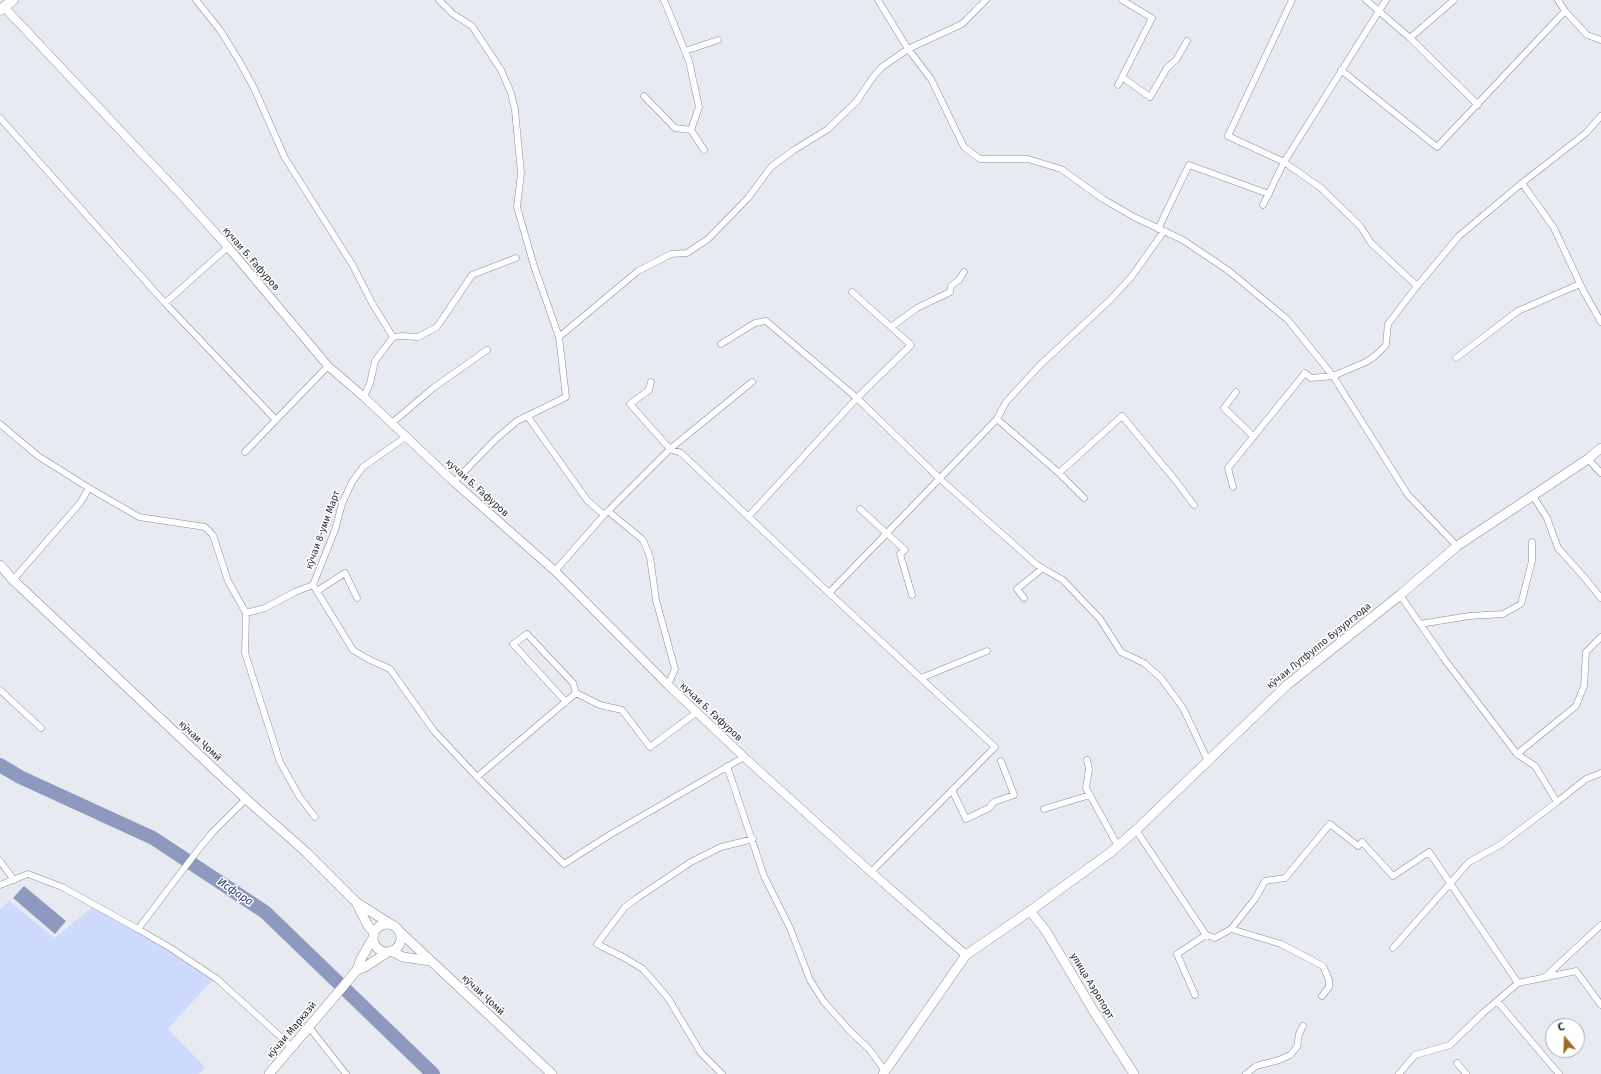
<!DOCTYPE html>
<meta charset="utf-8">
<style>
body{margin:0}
#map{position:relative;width:1601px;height:1074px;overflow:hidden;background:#e8eaf2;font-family:"Fira Sans",sans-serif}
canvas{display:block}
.north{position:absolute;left:1545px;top:1018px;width:40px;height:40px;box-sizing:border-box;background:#fff;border:1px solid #aaabac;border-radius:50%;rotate:341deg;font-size:11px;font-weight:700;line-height:16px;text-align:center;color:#2b2c2f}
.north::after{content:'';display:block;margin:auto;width:14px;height:18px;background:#9f6b22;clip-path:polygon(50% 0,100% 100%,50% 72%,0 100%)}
</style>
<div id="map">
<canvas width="1601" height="1074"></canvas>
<div class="north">С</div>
</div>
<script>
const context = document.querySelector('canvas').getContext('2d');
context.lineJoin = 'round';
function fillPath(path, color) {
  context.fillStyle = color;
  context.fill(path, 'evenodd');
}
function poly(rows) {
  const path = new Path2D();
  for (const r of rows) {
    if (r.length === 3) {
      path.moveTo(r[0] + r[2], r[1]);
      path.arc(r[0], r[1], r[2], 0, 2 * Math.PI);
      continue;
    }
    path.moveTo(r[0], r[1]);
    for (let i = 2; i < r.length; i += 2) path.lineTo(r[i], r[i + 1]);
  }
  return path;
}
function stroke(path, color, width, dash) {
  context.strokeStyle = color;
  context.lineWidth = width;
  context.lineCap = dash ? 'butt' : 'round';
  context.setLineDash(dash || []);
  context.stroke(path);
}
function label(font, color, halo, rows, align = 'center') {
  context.font = font + ' "Fira Sans",sans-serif';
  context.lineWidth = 3;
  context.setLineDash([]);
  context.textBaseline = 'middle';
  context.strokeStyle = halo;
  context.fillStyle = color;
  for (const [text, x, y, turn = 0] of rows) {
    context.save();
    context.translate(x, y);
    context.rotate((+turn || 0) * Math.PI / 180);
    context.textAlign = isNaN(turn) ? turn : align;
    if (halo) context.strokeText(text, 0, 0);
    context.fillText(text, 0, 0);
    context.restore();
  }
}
fillPath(poly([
 [9,901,55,938,95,905,216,976,168,1029,205,1067,199,1074,0,1074,0,909]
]), '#cedafe');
fillPath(poly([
 [24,886,66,921,55,934,13,898]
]), '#8d99bf');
stroke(poly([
 [0,765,20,777,153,838,265,912,433,1074]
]), '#8d99bf', 14);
const minor = poly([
 [196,0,220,30,238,59,254,88,285,158,352,264,372,303,393,337],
 [439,0,453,14,472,26,501,70,511,93,515,110,521,173,517,207,534,266,559,337,566,397,517,421,496,439,454,482],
 [664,0,689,61,699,107,691,130,704,150],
 [878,0,908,49,931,79,964,147,980,159,1028,159,1061,169,1103,199,1134,217,1183,240,1229,271,1288,320,1333,376,1408,495,1457,546],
 [1292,0,1228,136,1284,162,1321,188,1361,227,1371,243,1417,286],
 [1366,0,1410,38,1478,105],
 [1558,0,1565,11,1587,35,1601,40],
 [1410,38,1454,0],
 [685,51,718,40],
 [1341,70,1437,147,1565,11],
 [1122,77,1150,97,1167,68,1176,60,1187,41],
 [1118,85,1152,18,1122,0],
 [644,96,675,128,691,130],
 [0,118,165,303,276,420],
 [1522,183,1554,228,1583,290,1601,322],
 [1263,205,1284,162,1386,0],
 [1158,229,1189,165,1269,194],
 [852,292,891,327],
 [165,303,228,247],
 [559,337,638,271,671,254,687,253,708,239,748,198,771,167,794,150,828,129,857,101,873,77,882,67,908,49,962,24,986,0],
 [721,344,755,323,766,321,857,398,940,479,1037,565,1063,580,1100,619,1121,652,1144,663,1161,678,1183,708,1208,761],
 [1456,358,1518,311,1580,284],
 [651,382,649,390,630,404,670,449,752,382],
 [1236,392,1224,408,1253,436],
 [364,397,370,383,375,361,393,337,402,336,418,337,437,327,472,275,516,258],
 [528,417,587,500,604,515],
 [997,419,1059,473,1084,498],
 [392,423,433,388,487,350],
 [0,424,38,456,89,488,139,517,205,527,213,535,228,581,246,613,265,608,295,592,313,585],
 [245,452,328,366],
 [1588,459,1601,473],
 [1059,473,1122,416,1176,481,1194,505],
 [1233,487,1228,468,1305,373,1311,378,1333,376,1366,362,1375,356,1386,345,1388,324,1417,286,1459,236,1522,183,1586,133,1601,116],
 [1533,496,1547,518,1558,548,1584,577,1601,598],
 [860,509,905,550,900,554,912,595],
 [608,511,643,540,650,557,656,600,675,669,668,685],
 [748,517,857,398,911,345,891,327,917,308,950,292,951,286,959,280,964,272],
 [555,571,604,515,670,449,681,453,829,593,995,747,871,872],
 [13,580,80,503,89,488],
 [313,585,353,650,368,659,390,669,434,731,477,777,564,864,611,834,744,757],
 [313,585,335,530,342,504,352,482,363,467,407,436],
 [317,591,345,573,357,598],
 [829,593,997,419,1006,402,1040,365,1110,300,1132,276,1164,231],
 [1400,595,1445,660,1517,754,1535,766,1557,802],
 [1024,598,1017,589,1043,568],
 [246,613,245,653,280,762,299,796,315,817],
 [1420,624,1469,616,1503,614,1521,604,1532,561,1532,542],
 [921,678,987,651],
 [0,690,41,728],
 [566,702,513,644,527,634,573,683,576,693],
 [1517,754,1576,706,1584,686,1586,652,1601,637],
 [1087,760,1089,769,1086,788,1118,846],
 [727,766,764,876,790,928,810,980,824,1002,850,1031,869,1049,885,1071],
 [477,777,576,693,600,705,622,710,650,747,697,712],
 [952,790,966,819,989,808,994,802,1014,795,1001,761],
 [1044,809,1090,795],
 [1136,830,1206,935,1215,938,1231,929,1281,944,1323,966,1329,980,1329,987,1322,996],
 [0,861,14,880],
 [0,885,28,874,62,887,138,929,172,949,217,979,292,1047],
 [138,929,198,850,212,833,246,799],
 [1231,929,1255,899,1265,881,1285,878,1330,824,1358,846,1362,842,1393,876,1429,852,1518,983],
 [1393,948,1469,862,1500,845,1557,802,1586,779,1601,773],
 [1545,977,1601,925],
 [1195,995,1177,954,1206,935],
 [1497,1001,1559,1074],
 [309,1027,346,1074],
 [1457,1063,1466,1074],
 [722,1074,701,1053,668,998,643,969,625,958,597,944,625,907,637,898,691,862,721,847,753,839],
 [1246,1074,1256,1066,1279,1060,1290,1055,1297,1047,1299,1034,1303,1026],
 [1399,1074,1415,1055,1450,1045,1483,1013,1518,983,1576,971,1601,1005]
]);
const tertiary = poly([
 [4,7,184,198,228,247,328,366,364,397,454,482,555,571,668,685,744,757,871,872,966,955]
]);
const secondary = poly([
 [0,565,13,580,246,799,306,852,356,902,392,925],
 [356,902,368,926,374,932],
 [1030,911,1046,931,1093,1010,1134,1074],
 [387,938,14],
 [399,931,552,1074],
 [391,951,403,957,431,961],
 [357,970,361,959,373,938],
 [269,1074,357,970,365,967,388,952],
 [883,1074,966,955,1030,911,1111,852,1136,830,1287,685,1400,595,1457,546,1588,459,1601,448]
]);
const primary = poly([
 [0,10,13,0]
]);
stroke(minor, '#8b8d94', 7);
stroke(tertiary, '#8b8d94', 9);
stroke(secondary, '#8b8d94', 10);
stroke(primary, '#8b8d94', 11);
stroke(minor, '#fff', 6);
stroke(tertiary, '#fff', 8);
stroke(secondary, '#fff', 9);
stroke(primary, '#fff', 10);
label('10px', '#2b2c2f', '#fff', [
 ["кучаи Б. Ғафуров",251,259,49],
 ["кучаи Б. Ғафуров",477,488,42],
 ["кӯчаи 8-уми Март",323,530,-70],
 ["кӯчаи Лутфулло Бузургзода",1319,646,-39],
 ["кучаи Б. Ғафуров",711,712,43],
 ["кӯчаи Ҷомӣ",200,741,43],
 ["улица Аэропорт",1092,986,59],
 ["кӯчаи Ҷомӣ",483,995,43],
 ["кӯчаи Марказӣ",292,1030,-50]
]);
label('italic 11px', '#2b3769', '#fff', [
 ["Исфара",235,892,34]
]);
</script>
